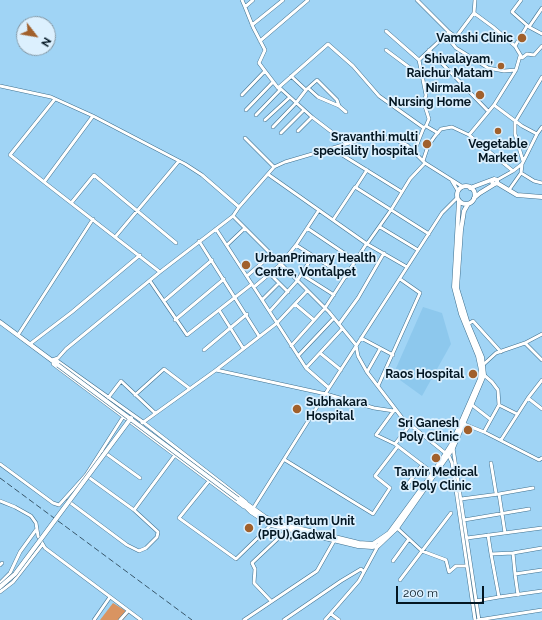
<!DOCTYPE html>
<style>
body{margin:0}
#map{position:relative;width:542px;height:620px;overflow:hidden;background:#a0d4f5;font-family:Raleway,sans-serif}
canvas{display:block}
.north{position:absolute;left:16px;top:16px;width:40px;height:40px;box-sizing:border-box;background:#dcf0fe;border:1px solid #8599a6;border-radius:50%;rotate:121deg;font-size:11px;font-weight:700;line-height:16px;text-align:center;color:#031622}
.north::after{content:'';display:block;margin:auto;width:14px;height:18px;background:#a1602c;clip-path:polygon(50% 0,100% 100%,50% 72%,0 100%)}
.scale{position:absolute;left:396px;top:586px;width:88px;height:18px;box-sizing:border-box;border:2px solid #031622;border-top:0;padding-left:5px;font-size:12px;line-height:14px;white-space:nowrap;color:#031622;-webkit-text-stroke:3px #dcf0fe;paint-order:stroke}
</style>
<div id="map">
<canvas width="542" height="620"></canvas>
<div class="north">N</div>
<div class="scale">200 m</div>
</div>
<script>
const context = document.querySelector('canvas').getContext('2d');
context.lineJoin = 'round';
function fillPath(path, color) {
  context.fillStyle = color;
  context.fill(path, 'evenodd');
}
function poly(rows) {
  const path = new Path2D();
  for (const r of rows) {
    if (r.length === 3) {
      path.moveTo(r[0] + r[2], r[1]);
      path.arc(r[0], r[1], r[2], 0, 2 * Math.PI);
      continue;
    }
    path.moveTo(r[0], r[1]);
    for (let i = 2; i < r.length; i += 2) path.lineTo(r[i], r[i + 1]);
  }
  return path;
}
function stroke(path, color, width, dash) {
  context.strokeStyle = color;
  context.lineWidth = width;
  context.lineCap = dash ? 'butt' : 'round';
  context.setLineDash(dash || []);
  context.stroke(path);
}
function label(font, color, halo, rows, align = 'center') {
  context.font = font + ' Raleway,sans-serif';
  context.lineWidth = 3.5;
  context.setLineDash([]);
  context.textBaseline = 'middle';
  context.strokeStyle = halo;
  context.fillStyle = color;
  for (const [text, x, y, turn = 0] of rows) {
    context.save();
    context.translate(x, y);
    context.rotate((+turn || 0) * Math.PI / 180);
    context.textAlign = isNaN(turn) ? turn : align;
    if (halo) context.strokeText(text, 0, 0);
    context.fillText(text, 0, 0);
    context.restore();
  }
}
fillPath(poly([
 [423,307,442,313,451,344,422,396,393,375]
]), '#8dc8ed');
fillPath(poly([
 [113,603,129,613,123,620,100,620]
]), '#d99461');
const minor = poly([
 [242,0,245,7,253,0],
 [417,0,449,32],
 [521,0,512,12,529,27],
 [245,7,253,27,265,50,259,63,265,71],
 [542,8,529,27,542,34],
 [474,13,493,27,515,46],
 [252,25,283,0],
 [386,31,419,60],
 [456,37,474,13,475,0],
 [260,41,308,0],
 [386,50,421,76],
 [429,50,488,111],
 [521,56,515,46,527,26],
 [516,70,520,56,522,58,527,54,534,55,542,46],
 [0,86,51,97,93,116,185,164,202,175,239,207,233,216,160,272,66,349,58,358,52,360],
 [278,88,328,44,353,66,379,96,424,128],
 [308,88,317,80,337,100,339,106],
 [306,90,308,88,318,97,339,106,346,112],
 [242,95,265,71,278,88,281,89,312,117,346,143],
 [246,110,273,82],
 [256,115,281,89],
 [93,116,44,182,160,272],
 [265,120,290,97],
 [273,127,296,103,306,90,291,76],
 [298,131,312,117],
 [281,133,304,110],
 [438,133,426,126,429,119,424,103,426,95,419,60,449,32,456,37,452,43,456,48,488,68,504,71,516,70,494,105],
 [537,134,542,127],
 [469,135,494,105,522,126,537,134,522,164,513,171],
 [245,138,274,167],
 [331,148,402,192],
 [414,152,424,127],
 [423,161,428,146,435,136,441,129,452,127,469,135,513,171,497,180],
 [523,161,515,134,515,122,542,77],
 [522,165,521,173,534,181,542,183],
 [269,175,367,244,407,267],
 [452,181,458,191],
 [44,182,10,155,55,99],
 [356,187,367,170],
 [509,190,521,173],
 [72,202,94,175,176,243],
 [239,207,274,167,285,162,370,137,391,138,407,145,425,163,463,187],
 [319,210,296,245,346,277],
 [233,216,329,312,356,345,358,356,367,372,403,419,449,456,452,463,475,620],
 [333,220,355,187,429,234],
 [380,227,418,250],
 [307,228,356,261],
 [116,236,179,161],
 [199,241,259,336],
 [367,244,391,210,410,179,425,163],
 [227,245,245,228],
 [270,274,288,292],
 [301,274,334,295],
 [247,276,271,255],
 [150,281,187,335,252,284],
 [254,287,281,264,296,245],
 [307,291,277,323,306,368,329,388,442,213,457,198],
 [262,300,279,283],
 [164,301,212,260],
 [295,304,314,320],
 [219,310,243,348],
 [270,311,297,281,313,256],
 [175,320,224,279],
 [339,324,358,298,384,253],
 [468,324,473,321,501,352],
 [18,335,93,219],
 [361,338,393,355],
 [525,343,542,360],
 [30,344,72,312,140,255],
 [291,346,325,308,367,243],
 [204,350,247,314],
 [320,353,341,370],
 [298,356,334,318],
 [56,360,143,422,246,502],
 [53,364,244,507],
 [484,364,496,353,525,343,542,334],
 [306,368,342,329],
 [216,370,326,394,374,408,394,411],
 [367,372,380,349],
 [484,375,492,382,498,390,499,405],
 [378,386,420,293,400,279],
 [135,395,164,369,189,388],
 [108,398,121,381,155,413],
 [528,398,542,380],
 [472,405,490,419],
 [395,409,376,435,395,444,433,473],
 [464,424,484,432,539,460,542,458],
 [138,426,216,370,277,323,216,229],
 [484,432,499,405,517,414],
 [501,440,528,398,542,409],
 [395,444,410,425],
 [453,448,479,620],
 [104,452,140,478],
 [285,460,373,514,390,488,375,476,398,446],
 [491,463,496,493],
 [0,464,53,503,59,505,86,475,123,417],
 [87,476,134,510,175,455],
 [209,481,179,518,236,559,271,525],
 [405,488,422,465],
 [461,499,499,494],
 [0,501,15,507,31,516,36,523,38,536,45,548,141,620],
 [68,501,127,545,139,551,146,548,157,537,158,532,134,510],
 [252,510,329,388],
 [464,520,529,509],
 [397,528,422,551,451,513],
 [505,533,499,494,533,488],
 [488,535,491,554,513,553],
 [467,538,542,528],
 [542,548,513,553,515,574,542,570],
 [393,561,409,539],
 [0,565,2,563],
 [515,574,518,595],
 [400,580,422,551,446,560,449,572,456,566,467,566],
 [0,583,10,573,20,552,36,530],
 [0,592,13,582,42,545],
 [499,597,542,591],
 [271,601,254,583,255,569,252,563,287,530],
 [476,601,499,597,491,554],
 [331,614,339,620],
 [94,620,110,597],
 [120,620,128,611],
 [244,620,317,571,334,541],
 [284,620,341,581,361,569,363,571],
 [325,620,359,581,378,546],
 [478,620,542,610]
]);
const major = poly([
 [497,183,517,195,542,197],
 [466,195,9],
 [470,188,494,179,497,180,497,183,493,185,492,181],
 [474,198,480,193,493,185],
 [0,322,58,365],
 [238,499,251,512,271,525,358,546,372,547,378,546,397,528,453,448,484,375,482,357,468,324,457,288,461,230,464,211,468,204],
 [244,502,265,517,281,524,359,543,373,544,389,533,433,473,451,445,480,379,481,370,478,356,461,314,454,287,459,201]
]);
stroke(minor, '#40718f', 4);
stroke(major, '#40718f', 5);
stroke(minor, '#fff', 3);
stroke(major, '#fff', 4);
stroke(poly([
 [0,478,192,620]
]), '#39576a', 1, [6, 3]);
const majorBridge = poly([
 [58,365,238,499],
 [0,587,15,574,131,418]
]);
stroke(majorBridge, '#40718f', 5, []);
stroke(majorBridge, '#fff', 4);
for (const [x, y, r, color] of [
 [522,38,5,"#a1602c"],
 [501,66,4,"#a1602c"],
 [480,95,5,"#a1602c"],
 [498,131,4,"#a1602c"],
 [427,144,5,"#a1602c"],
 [246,265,5,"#a1602c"],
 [473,374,5,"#a1602c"],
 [297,409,5,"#a1602c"],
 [468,430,5,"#a1602c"],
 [436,458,5,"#a1602c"],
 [249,528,5,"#a1602c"]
]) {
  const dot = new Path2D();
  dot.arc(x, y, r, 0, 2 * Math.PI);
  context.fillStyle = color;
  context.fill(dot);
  stroke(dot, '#dcf0fe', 1.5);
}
label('bold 12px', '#031622', '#dcf0fe', [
 ["Vamshi Clinic",513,38],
 ["Shivalayam,",493,59],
 ["Raichur Matam",493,73],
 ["Nirmala",471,88],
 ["Nursing Home",471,102],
 ["Sravanthi multi",418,137],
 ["speciality hospital",418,151],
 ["Vegetable",498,144,"center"],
 ["Market",498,158,"center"],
 ["UrbanPrimary Health",255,258,"left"],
 ["Centre, Vontalpet",255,272,"left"],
 ["Raos Hospital",464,374],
 ["Subhakara",306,402,"left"],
 ["Hospital",306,416,"left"],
 ["Sri Ganesh",459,423],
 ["Poly Clinic",459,437],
 ["Tanvir Medical",436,472,"center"],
 ["& Poly Clinic",436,486,"center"],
 ["Post Partum Unit",258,521,"left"],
 ["(PPU),Gadwal",258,535,"left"]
], 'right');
</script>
